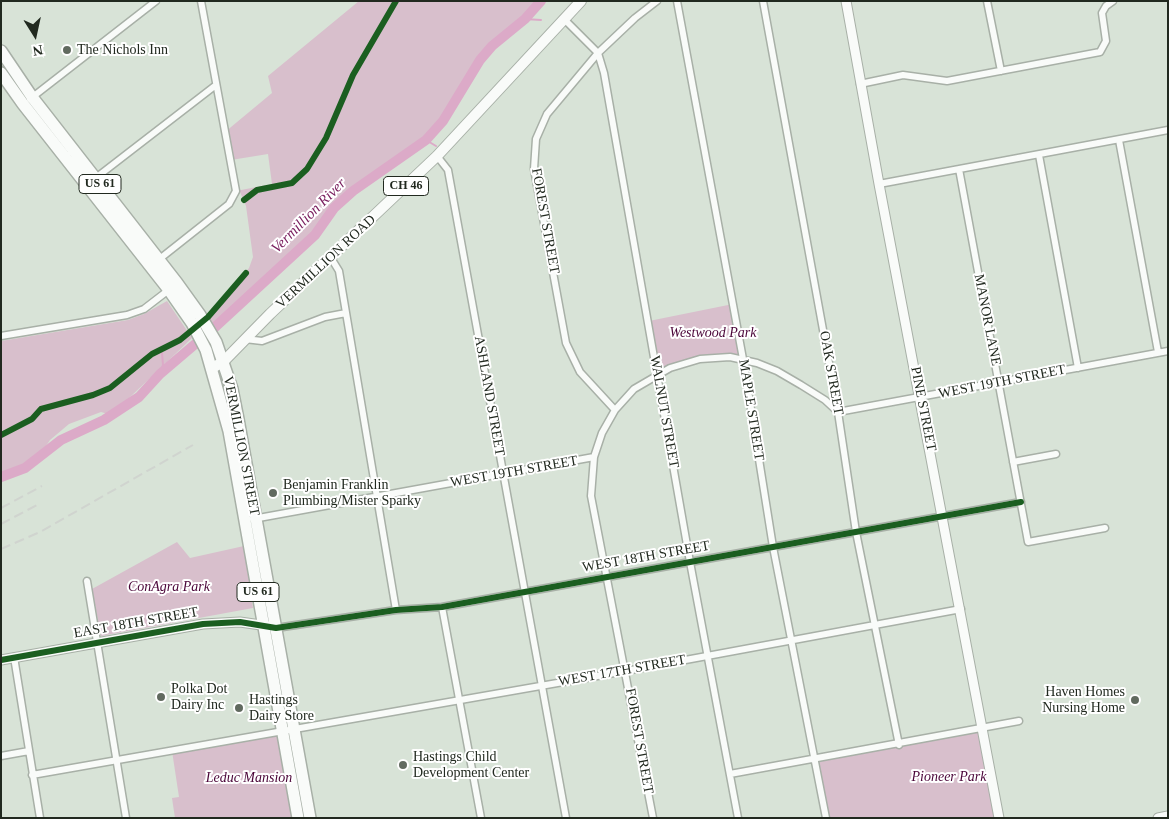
<!DOCTYPE html>
<style>
body{margin:0}
#map{position:relative;width:1169px;height:819px;overflow:hidden;background:#d8e3d7;font-family:"Times New Roman",serif}
canvas{display:block}
.frame{position:absolute;inset:0;border:2px solid #21291f;pointer-events:none}
.north{position:absolute;left:10px;top:10px;width:50px;height:50px;-webkit-text-stroke:4px #fff;paint-order:stroke;rotate:170deg;font-size:14px;font-weight:700;line-height:20px;text-align:center;color:#21291f}
.north::after{content:'';display:block;margin:auto;width:18px;height:22px;background:#21291f;clip-path:polygon(50% 0,100% 100%,50% 72%,0 100%)}
</style>
<div id="map">
<canvas width="1169" height="819"></canvas>
<div class="frame"></div>
<div class="north">N</div>
</div>
<script>
const context = document.querySelector('canvas').getContext('2d');
context.lineJoin = 'round';
function fillPath(path, color) {
  context.fillStyle = color;
  context.fill(path, 'evenodd');
}
function poly(rows) {
  const path = new Path2D();
  for (const r of rows) {
    path.moveTo(r[0], r[1]);
    for (let i = 2; i < r.length; i += 2) path.lineTo(r[i], r[i + 1]);
  }
  return path;
}
function stroke(path, color, width, dash) {
  context.strokeStyle = color;
  context.lineWidth = width;
  context.lineCap = dash ? 'butt' : 'round';
  context.setLineDash(dash || []);
  context.stroke(path);
}
function label(font, color, halo, rows, align = 'center') {
  context.font = font + ' "Times New Roman",serif';
  context.lineWidth = 4;
  context.setLineDash([]);
  context.textBaseline = 'middle';
  context.strokeStyle = halo;
  context.fillStyle = color;
  for (const [text, x, y, turn = 0] of rows) {
    context.save();
    context.translate(x, y);
    context.rotate((+turn || 0) * Math.PI / 180);
    context.textAlign = isNaN(turn) ? turn : align;
    if (halo) context.strokeText(text, 0, 0);
    context.fillText(text, 0, 0);
    context.restore();
  }
}
fillPath(poly([
 [359,1,541,1,525,19,492,46,480,60,443,121,426,140,353,191,334,208,315,235,214,328,208,317,249,268,253,257,246,206,240,192,236,191,272,184,268,154,231,160,225,132,272,93,268,76],
 [167,301,192,338,128,399,108,414,101,412,69,424,50,440,40,455,27,465,1,474,1,341,128,320,144,314],
 [733,304,743,359,712,358,658,373,649,321],
 [177,542,190,558,244,546,253,608,101,636,92,589],
 [983,728,999,818,826,818,815,759],
 [283,731,298,818,175,818,172,798,179,797,172,751]
]), '#d8bfcc');
stroke(poly([
 [525,19,541,20],
 [426,140,436,146],
 [160,374,163,365,162,353]
]), '#dcaac8', 2);
stroke(poly([
 [1,477,25,468,61,440,104,420,139,397,160,374,214,328,315,235,334,208,353,191,426,140,443,121,480,60,492,46,525,19,541,1]
]), '#dcaac8', 10);
const street = poly([
 [677,1,743,359,773,547,826,818],
 [763,1,838,412,856,532,899,745],
 [987,1,1001,71],
 [564,19,598,53,604,73,690,562,738,818],
 [860,84,903,75,947,81,1100,52,1106,41,1102,13,1106,6,1113,1],
 [30,99,156,1],
 [1119,140,1158,352],
 [1039,155,1078,368],
 [437,156,448,170,566,818],
 [959,169,1028,542,1105,528],
 [93,180,216,85],
 [879,184,1168,130],
 [331,258,339,271,396,610],
 [157,261,229,204,236,191,201,1],
 [1,336,127,315,144,309,170,289],
 [245,339,262,341,325,317,346,313],
 [615,410,580,372,566,343,534,169,536,139,547,114,598,53,635,18,657,1],
 [594,457,591,496,653,818],
 [1013,462,1056,454],
 [253,519,594,457,602,433,615,410,634,389,670,368,700,359,730,357,757,363,777,371,801,385,825,400,838,412,1168,351],
 [87,581,126,818],
 [442,607,481,818],
 [276,628,396,610,442,607,1021,502],
 [14,657,40,818],
 [1,756,29,751],
 [730,774,1019,721],
 [32,775,626,671,961,609]
]);
const secondary = poly([
 [846,1,879,184,999,818],
 [1,660,203,624,240,622,268,626],
 [1158,818,1168,816]
]);
const primary = poly([
 [212,368,223,362,270,314,437,156,581,1]
]);
const highway = poly([
 [1,51,32,97,177,283,200,315,216,342,232,389,238,419,310,818],
 [1,73,23,104,169,290,192,323,206,350,229,431,298,818]
]);
stroke(street, '#a8b0a7', 9);
stroke(secondary, '#a8b0a7', 11);
stroke(primary, '#a8b0a7', 12);
stroke(highway, '#a8b0a7', 14);
stroke(street, '#f9fbf9', 6);
stroke(secondary, '#f9fbf9', 9);
stroke(primary, '#f9fbf9', 10);
stroke(highway, '#f9fbf9', 11);
stroke(poly([
 [1,508,42,486],
 [1,524,37,505],
 [1,549,40,532,193,445]
]), '#d0d4cf', 2, [10, 5]);
stroke(poly([
 [244,200,257,190,292,183,307,169,326,138,353,75,396,1],
 [1,435,32,419,41,409,93,395,110,388,152,354,180,340,208,317,246,273],
 [1,660,203,624,240,622,276,628,396,610,442,607,1021,502]
]), '#1b5e20', 6);
for (const [x, y, r, color] of [
 [67,50,5,"#616a5f"],
 [273,493,5,"#616a5f"],
 [161,697,5,"#616a5f"],
 [1135,700,5,"#616a5f"],
 [239,708,5,"#616a5f"],
 [403,765,5,"#616a5f"]
]) {
  const dot = new Path2D();
  dot.arc(x, y, r, 0, 2 * Math.PI);
  context.fillStyle = color;
  context.fill(dot);
  stroke(dot, '#fff', 2);
}
for (const [x, y, w] of [
 [100,184,42],
 [406,186,45],
 [258,592,42]
]) {
  const box = new Path2D();
  box.roundRect(x - w / 2, y - 9.5, w, 19, 4);
  context.fillStyle = '#fff';
  context.fill(box);
  stroke(box, '#21291f', 1);
}
label('bold 12px', '#21291f', null, [
 ["US 61",100,184],
 ["CH 46",406,186],
 ["US 61",258,592]
]);
label('14px', '#21291f', '#fff', [
 ["The Nichols Inn",77,50],
 ["Benjamin Franklin",283,485],
 ["Plumbing/Mister Sparky",283,501],
 ["Polka Dot",171,689],
 ["Dairy Inc",171,705],
 ["Haven Homes",1125,692,"right"],
 ["Nursing Home",1125,708,"right"],
 ["Hastings",249,700],
 ["Dairy Store",249,716],
 ["Hastings Child",413,757],
 ["Development Center",413,773]
], 'left');
label('14px', '#21291f', '#fff', [
 ["FOREST STREET",545,221,80],
 ["VERMILLION ROAD",326,262,-43],
 ["MANOR LANE",987,320,79],
 ["OAK STREET",831,373,80],
 ["WEST 19TH STREET",1002,382,-11],
 ["ASHLAND STREET",489,396,80],
 ["PINE STREET",923,409,79],
 ["MAPLE STREET",751,410,81],
 ["WALNUT STREET",664,412,80],
 ["VERMILLION STREET",241,446,79],
 ["WEST 19TH STREET",514,472,-10],
 ["WEST 18TH STREET",646,557,-10],
 ["EAST 18TH STREET",136,623,-10],
 ["WEST 17TH STREET",622,671,-10],
 ["FOREST STREET",639,741,80]
]);
label('italic 14px', '#4a0538', '#fff', [
 ["Westwood Park",713,333],
 ["ConAgra Park",169,587],
 ["Pioneer Park",949,777],
 ["Leduc Mansion",249,778]
]);
label('italic 15px', '#7b2160', '#fff', [
 ["Vermillion River",309,216,-45]
]);
</script>
